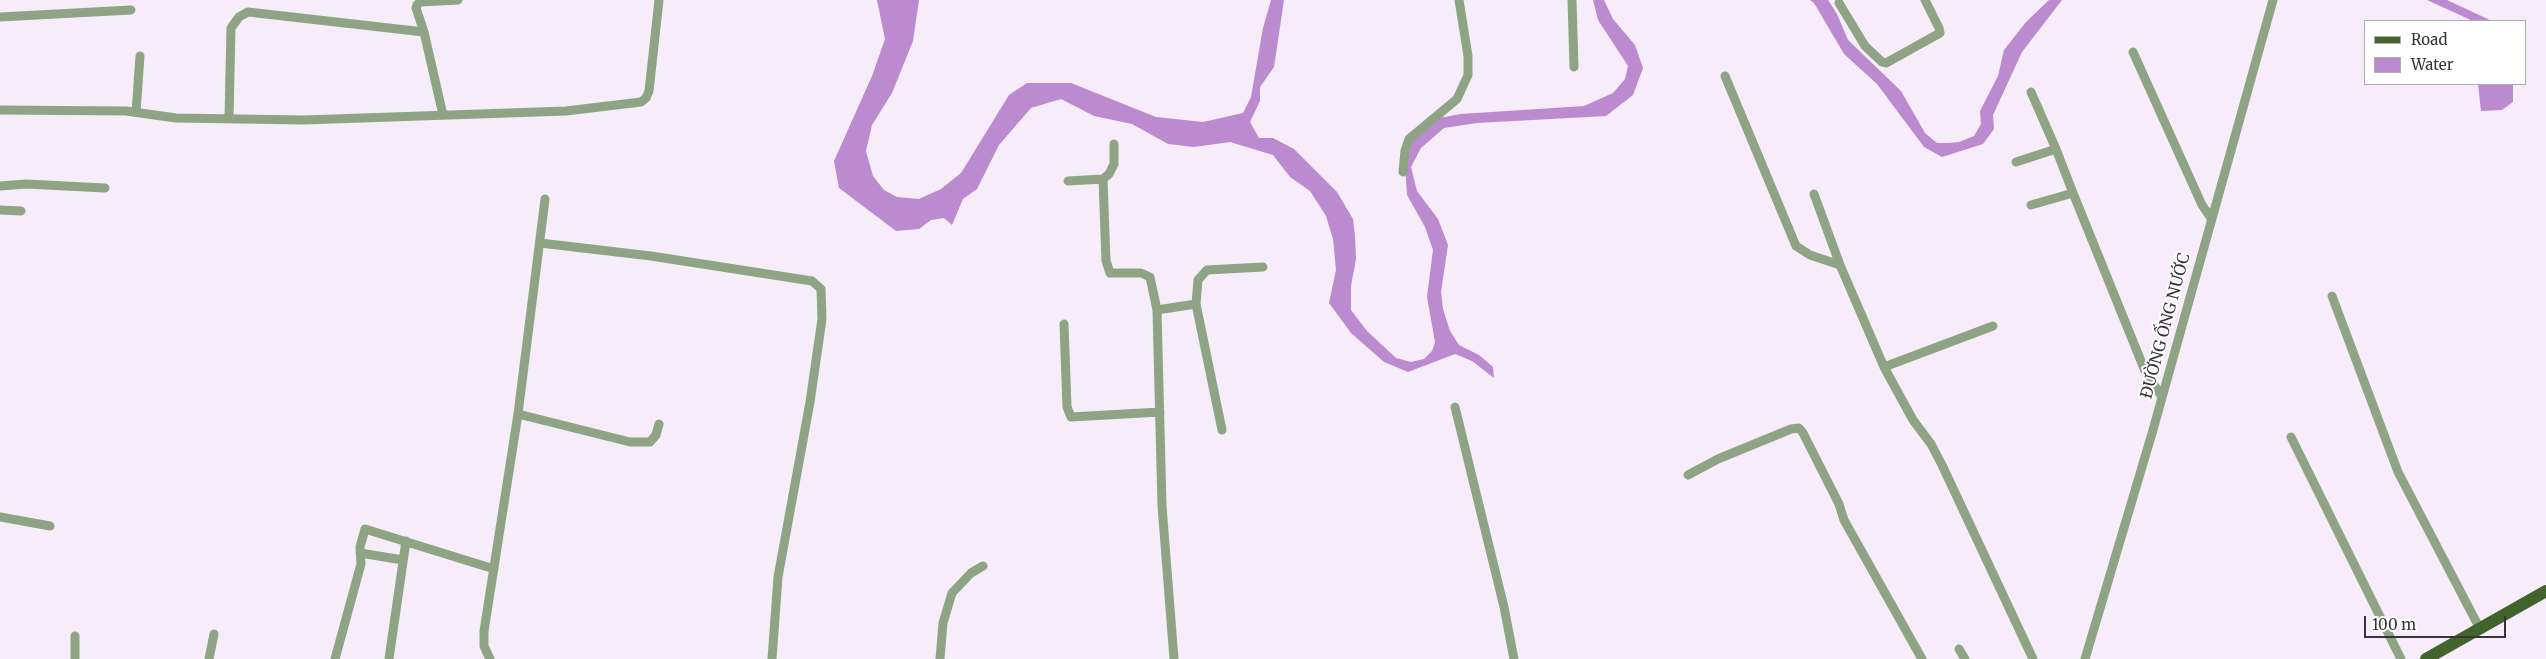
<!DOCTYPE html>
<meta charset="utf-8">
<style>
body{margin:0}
#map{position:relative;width:2546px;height:659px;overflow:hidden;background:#f6ecfa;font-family:Merriweather,serif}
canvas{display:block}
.legend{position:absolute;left:2364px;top:20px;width:162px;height:65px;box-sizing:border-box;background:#fff;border:1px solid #afadaf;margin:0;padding:6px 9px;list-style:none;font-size:15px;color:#363238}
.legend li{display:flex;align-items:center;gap:10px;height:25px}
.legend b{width:25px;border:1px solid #afadaf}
.scale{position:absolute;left:2364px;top:616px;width:142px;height:22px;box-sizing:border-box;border:2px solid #363238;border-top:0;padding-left:6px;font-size:15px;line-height:18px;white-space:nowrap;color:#363238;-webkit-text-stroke:4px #fff;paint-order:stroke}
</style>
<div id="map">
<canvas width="2546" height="659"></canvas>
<ul class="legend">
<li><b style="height:6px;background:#40642b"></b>Road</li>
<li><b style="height:14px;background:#bc8ace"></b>Water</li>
</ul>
<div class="scale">100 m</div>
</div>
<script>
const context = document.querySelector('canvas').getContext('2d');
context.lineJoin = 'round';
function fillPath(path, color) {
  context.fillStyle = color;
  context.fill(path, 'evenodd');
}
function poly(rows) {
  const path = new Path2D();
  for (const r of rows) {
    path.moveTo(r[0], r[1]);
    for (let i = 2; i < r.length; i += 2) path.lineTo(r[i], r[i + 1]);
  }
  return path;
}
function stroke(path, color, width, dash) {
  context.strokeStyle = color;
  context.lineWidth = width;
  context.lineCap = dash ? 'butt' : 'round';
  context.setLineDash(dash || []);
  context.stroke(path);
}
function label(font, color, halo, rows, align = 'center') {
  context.font = font + ' Merriweather,serif';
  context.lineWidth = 4;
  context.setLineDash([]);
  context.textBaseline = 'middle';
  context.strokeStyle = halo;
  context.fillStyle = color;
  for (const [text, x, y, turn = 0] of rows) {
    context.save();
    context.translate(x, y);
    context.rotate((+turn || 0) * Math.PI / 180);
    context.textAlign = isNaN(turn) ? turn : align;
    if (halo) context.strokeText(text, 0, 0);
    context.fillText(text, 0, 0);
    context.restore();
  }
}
fillPath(poly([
 [877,0,919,0,913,41,892,93,872,125,866,151,873,176,884,190,897,197,919,199,941,189,961,173,1009,95,1027,83,1071,83,1156,117,1203,122,1243,113,1251,97,1263,28,1271,0,1284,0,1274,67,1260,87,1260,101,1250,122,1259,138,1273,138,1294,149,1337,192,1353,219,1355,236,1356,259,1351,286,1351,310,1367,331,1396,358,1411,362,1424,359,1432,351,1435,342,1427,297,1433,250,1425,227,1407,195,1405,166,1413,140,1439,118,1461,114,1584,106,1613,93,1625,79,1628,66,1598,20,1593,0,1604,0,1613,19,1635,45,1643,68,1633,95,1606,116,1477,123,1444,128,1421,148,1411,167,1417,191,1438,219,1448,245,1441,292,1443,309,1450,331,1459,345,1479,355,1493,367,1494,378,1472,361,1455,354,1408,372,1384,362,1351,333,1329,303,1336,270,1333,239,1326,216,1310,191,1290,177,1273,155,1230,142,1194,147,1168,144,1132,124,1094,116,1061,99,1031,108,999,145,977,189,963,199,952,225,944,218,931,220,919,229,896,231,839,188,834,161,872,76,885,39],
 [1810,0,1828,0,1837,14,1848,40,1901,91,1925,133,1937,143,1948,143,1959,142,1974,136,1981,124,1980,111,1998,76,2004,50,2026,22,2049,0,2062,0,2022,52,1993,115,1994,129,1983,144,1942,157,1924,147,1877,84,1844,54,1814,3],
 [2427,0,2447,0,2492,21,2473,21],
 [2478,84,2513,84,2513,102,2502,110,2481,111]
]), '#bc8ace');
stroke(poly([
 [1572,0,1574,67],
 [1839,3,1865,46,1882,62,1886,63,1940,33,1939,28,1925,0],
 [0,17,131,10],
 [424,32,416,8,417,5,420,2,458,0],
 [2133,52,2202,205,2211,218],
 [1725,76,1796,246,1810,255,1840,265,1884,367,1913,420,1931,444,1942,465,2033,659],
 [2031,92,2056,149],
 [0,110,126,111,176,118,304,120,566,111,641,102,646,98,649,91,659,0],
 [136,112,140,56],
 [229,118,231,28,239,17,248,12,424,32,443,115],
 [2016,162,2056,149,2073,193],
 [1403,172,1405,151,1409,139,1457,99,1468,75,1468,56,1459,0],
 [1103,179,1109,174,1114,164,1114,144],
 [1068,181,1103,179,1106,261,1110,273,1141,273,1150,277,1157,310,1162,506,1174,659],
 [0,186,26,184,105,188],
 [1814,194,1840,265],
 [2031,205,2073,193,2145,371,2162,397],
 [0,210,21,211],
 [540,243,651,256,812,281,821,289,822,319,810,402,778,577,772,659],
 [2332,296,2398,472,2480,629],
 [1196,304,1222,430],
 [1157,310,1196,304,1198,280,1207,270,1263,267],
 [1064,324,1067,407,1071,417,1160,412],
 [1884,367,1993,326],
 [1455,407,1504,607,1514,659],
 [518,414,630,442,650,442,656,435,659,424],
 [2291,437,2401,659],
 [1688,475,1718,459,1791,429,1799,428,1803,433,1839,504,1844,520,1922,659],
 [0,517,50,526],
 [360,553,403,560],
 [1959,649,1965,659],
 [75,659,75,636],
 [209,659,214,634],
 [335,659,361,564,360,547,365,529,494,569],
 [389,659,406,541],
 [490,659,484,646,484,631,518,414,545,199],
 [940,659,943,623,952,593,971,573,983,566],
 [2085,659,2153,430,2273,0]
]), '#8fa485', 9);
stroke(poly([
 [2426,659,2546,591]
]), '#40642b', 12);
label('16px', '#363238', '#fff', [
 ["ĐƯỜNG ỐNG NƯỚC",2166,326,-75]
]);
</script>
